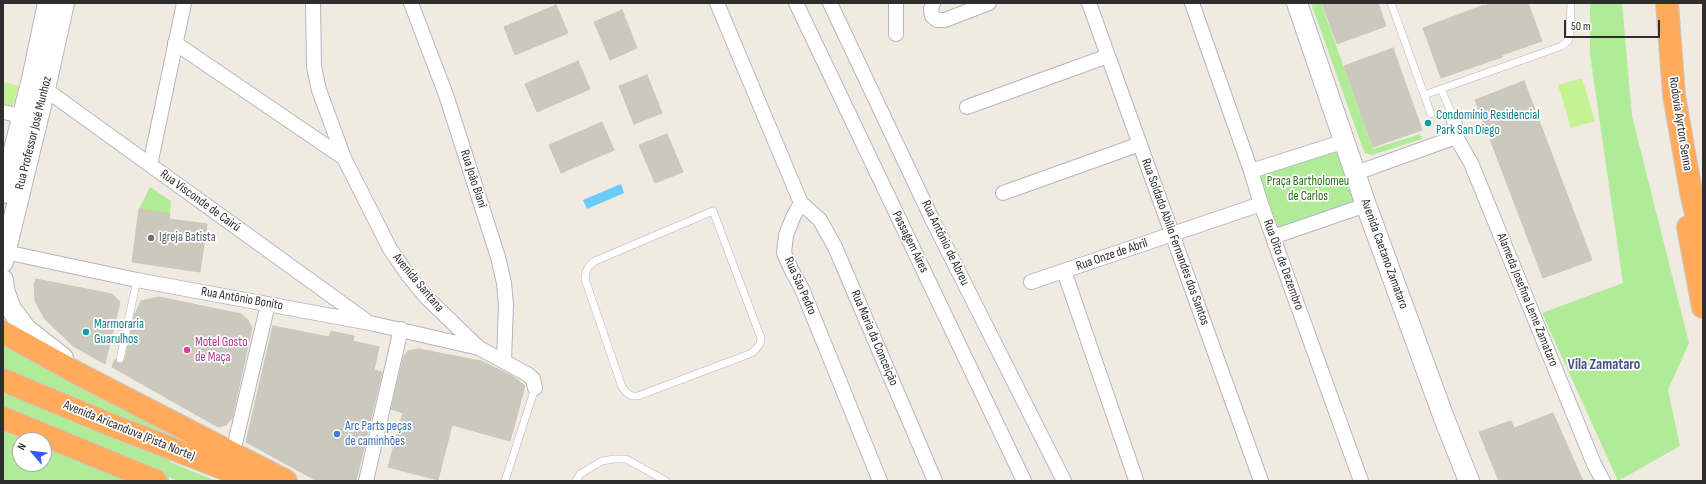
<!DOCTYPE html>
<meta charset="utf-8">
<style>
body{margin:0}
#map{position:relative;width:1706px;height:484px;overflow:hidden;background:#f0eae0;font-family:"Sofia Sans Condensed",sans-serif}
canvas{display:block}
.frame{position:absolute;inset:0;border:4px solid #2e2e2e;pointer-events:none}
.north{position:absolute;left:12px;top:432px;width:40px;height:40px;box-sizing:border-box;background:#fff;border:1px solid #ababab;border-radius:50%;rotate:298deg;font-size:11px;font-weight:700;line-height:16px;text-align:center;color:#2e2e2e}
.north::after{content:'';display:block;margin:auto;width:14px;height:18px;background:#3d57ff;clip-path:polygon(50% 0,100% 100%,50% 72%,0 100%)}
.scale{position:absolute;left:1564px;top:20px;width:96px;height:18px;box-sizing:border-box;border:2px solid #2e2e2e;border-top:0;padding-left:5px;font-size:12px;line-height:14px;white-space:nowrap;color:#2e2e2e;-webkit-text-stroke:3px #fff;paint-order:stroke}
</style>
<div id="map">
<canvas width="1706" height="484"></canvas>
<div class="frame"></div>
<div class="north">N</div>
<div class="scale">50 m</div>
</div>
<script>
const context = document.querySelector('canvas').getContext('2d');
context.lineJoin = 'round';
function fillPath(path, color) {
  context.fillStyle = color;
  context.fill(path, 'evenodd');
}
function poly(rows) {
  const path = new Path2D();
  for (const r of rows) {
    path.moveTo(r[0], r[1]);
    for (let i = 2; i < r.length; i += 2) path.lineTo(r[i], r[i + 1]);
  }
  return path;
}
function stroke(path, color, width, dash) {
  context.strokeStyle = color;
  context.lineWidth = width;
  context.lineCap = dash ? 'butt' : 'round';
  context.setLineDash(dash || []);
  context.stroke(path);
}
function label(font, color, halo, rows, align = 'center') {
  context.font = font + ' "Sofia Sans Condensed",sans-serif';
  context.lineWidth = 3.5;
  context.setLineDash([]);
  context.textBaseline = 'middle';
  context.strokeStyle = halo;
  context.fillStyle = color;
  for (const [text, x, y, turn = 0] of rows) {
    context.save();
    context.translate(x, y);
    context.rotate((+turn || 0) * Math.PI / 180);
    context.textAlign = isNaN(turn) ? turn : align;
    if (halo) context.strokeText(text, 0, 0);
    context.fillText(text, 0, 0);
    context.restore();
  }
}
fillPath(poly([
 [1311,3,1321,3,1373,149,1420,134,1422,139,1372,155,1365,153,1362,146],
 [1590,3,1622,3,1632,116,1689,343,1668,390,1680,446,1618,481,1542,313,1623,283,1590,54],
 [1337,148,1357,202,1280,232,1259,177],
 [150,187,171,201,170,214,139,209],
 [3,345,171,433,170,462,216,481,178,481,169,477,169,481,3,481],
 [20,440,44,440,44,464,20,464]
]), '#b0eb98');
fillPath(poly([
 [1582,78,1595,121,1571,128,1558,85],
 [3,82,19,86,12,108,3,106]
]), '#c5f393');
fillPath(poly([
 [621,184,624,193,587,209,583,200]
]), '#6accfa');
const building = poly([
 [1322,3,1378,3,1386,26,1337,44,1322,3],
 [1493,3,1528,3,1542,41,1502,55,1502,57,1441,78,1423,28,1484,5,1484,6,1493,3],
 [556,5,568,33,515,55,504,27,556,5],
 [622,10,637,48,610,60,594,22,622,10],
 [1393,48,1422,130,1373,147,1344,66,1393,48],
 [578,61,590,89,537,112,525,84,578,61],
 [647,75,662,113,634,124,619,86,647,75],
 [1524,81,1592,260,1543,278,1475,100,1524,81],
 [602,122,614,150,561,173,549,145,602,122],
 [667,134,683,172,655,183,639,145,667,134],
 [139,209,170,214,169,219,207,224,200,272,132,262,139,209],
 [36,279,112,294,120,302,105,364,73,346,45,319,35,301,34,285,36,279],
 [159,297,241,314,248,320,252,328,232,418,226,425,218,427,112,367,115,359,119,364,125,360,134,316,141,301,159,297],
 [273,326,329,337,331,331,354,336,353,341,379,347,374,370,382,372,356,481,317,481,246,442,273,326],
 [419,349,481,361,514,377,525,386,510,441,452,425,438,480,388,467,403,413,391,409,404,356,408,351,419,349],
 [1553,413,1583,481,1499,481,1479,432,1511,421,1514,428,1553,413]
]);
fillPath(building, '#cbc8be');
stroke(building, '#ccc6b8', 1);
const lane = poly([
 [1391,3,1431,114],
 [1441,89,1454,119],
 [1424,95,1562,46,1568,41,1570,34,1571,3],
 [713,211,761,338,760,344,752,353,638,396,632,396,627,393,622,387,585,279,586,272,589,266,595,261,713,211],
 [120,359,137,280],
 [505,481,535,388],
 [576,481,580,474,602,461,614,459,626,459,666,481]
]);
const street = poly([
 [313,3,314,67,319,90,344,158,390,249,408,275,426,297,479,348,527,374,533,379,535,388],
 [411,3,446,95,498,257,504,283,506,305,504,361],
 [717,3,801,203,820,220,835,247,935,481],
 [796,3,1024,481],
 [830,3,932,219,1064,481],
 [896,3,896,34],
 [933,3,931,9,932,16,937,20,945,20,989,3],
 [1089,3,1261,481],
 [1192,3,1251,171,1261,204,1361,481],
 [175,43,344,158],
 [38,84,365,320],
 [967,107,1108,56],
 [3,112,32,118],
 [1454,119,1456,137,1471,163,1594,464,1603,481],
 [150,165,184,3],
 [1251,171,1345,141],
 [1356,173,1456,137],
 [1003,193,1140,144],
 [801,203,794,215,786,235,784,253,791,269,802,289,880,481],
 [1273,237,1366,205],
 [5,252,137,280,370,323,479,348],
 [1064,271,1136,480],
 [1031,282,1261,204],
 [233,452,268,304],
 [366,481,401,329]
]);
const secondary = poly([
 [1297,3,1366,205,1444,418,1469,481],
 [3,193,32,79,48,3],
 [3,262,45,89,64,3],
 [3,280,4,290,11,309,26,329,63,358]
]);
const highway = poly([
 [1667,3,1674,95,1691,192,1703,244],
 [1688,227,1703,307],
 [3,332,75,372,286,481],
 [3,380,111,425,256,481],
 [3,418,156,481]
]);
stroke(lane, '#b3b5c2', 8);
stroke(street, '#b3b5c2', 16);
stroke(secondary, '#b3b5c2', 22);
stroke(highway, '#c9c9c9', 24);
stroke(lane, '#fff', 7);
stroke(street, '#fff', 14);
stroke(secondary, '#fff', 20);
stroke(highway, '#ffab5b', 22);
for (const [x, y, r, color] of [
 [1428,123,4,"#0f9aa8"],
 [151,238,4,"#6b7280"],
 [86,332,4,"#0f9aa8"],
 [187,350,4,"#d1479c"],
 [337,434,4,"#3f7fe0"]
]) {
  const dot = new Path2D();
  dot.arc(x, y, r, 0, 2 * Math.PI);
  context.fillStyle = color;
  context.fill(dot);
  stroke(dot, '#fff', 1.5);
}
label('13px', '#0d838f', '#fff', [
 ["Condomínio Residencial",1436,116],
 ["Park San Diego",1436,131],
 ["Marmoraria",94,325],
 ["Guarulhos",94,340]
], 'left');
label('13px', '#2e2e2e', '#fff', [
 ["Rodovia Ayrton Senna",1680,124,81],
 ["Rua Professor José Munhoz",34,133,-76],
 ["Rua João Biani",473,179,72],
 ["Rua Visconde de Cairú",200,201,36],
 ["Passagem Aíres",910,242,64],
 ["Rua Soldado Abílio Fernandes dos Santos",1175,242,70],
 ["Rua Antônio de Abreu",945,243,64],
 ["Avenida Caetano Zamataro",1384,254,70],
 ["Rua Onze de Abril",1112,255,-19],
 ["Rua Oito de Dezembro",1283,265,70],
 ["Avenida Santana",418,283,50],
 ["Rua São Pedro",800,286,66],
 ["Rua Antônio Bonito",242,299,10],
 ["Alameda Josefina Leme Zamataro",1527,300,68],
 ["Rua Maria da Conceição",874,338,67],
 ["Avenida Aricanduva (Pista Norte)",129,431,22]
]);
label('13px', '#237414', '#fff', [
 ["Praça Bartholomeu",1308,182],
 ["de Carlos",1308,197]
]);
label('13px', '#5b616d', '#fff', [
 ["Igreja Batista",159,238]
], 'left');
label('13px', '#b23c85', '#fff', [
 ["Motel Gosto",195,343],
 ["de Maça",195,358]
], 'left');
label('13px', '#366cbe', '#fff', [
 ["Arc Parts peças",345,427],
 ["de caminhões",345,442]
], 'left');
label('bold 15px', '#495084', '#fff', [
 ["Vila Zamataro",1604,365]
]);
</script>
